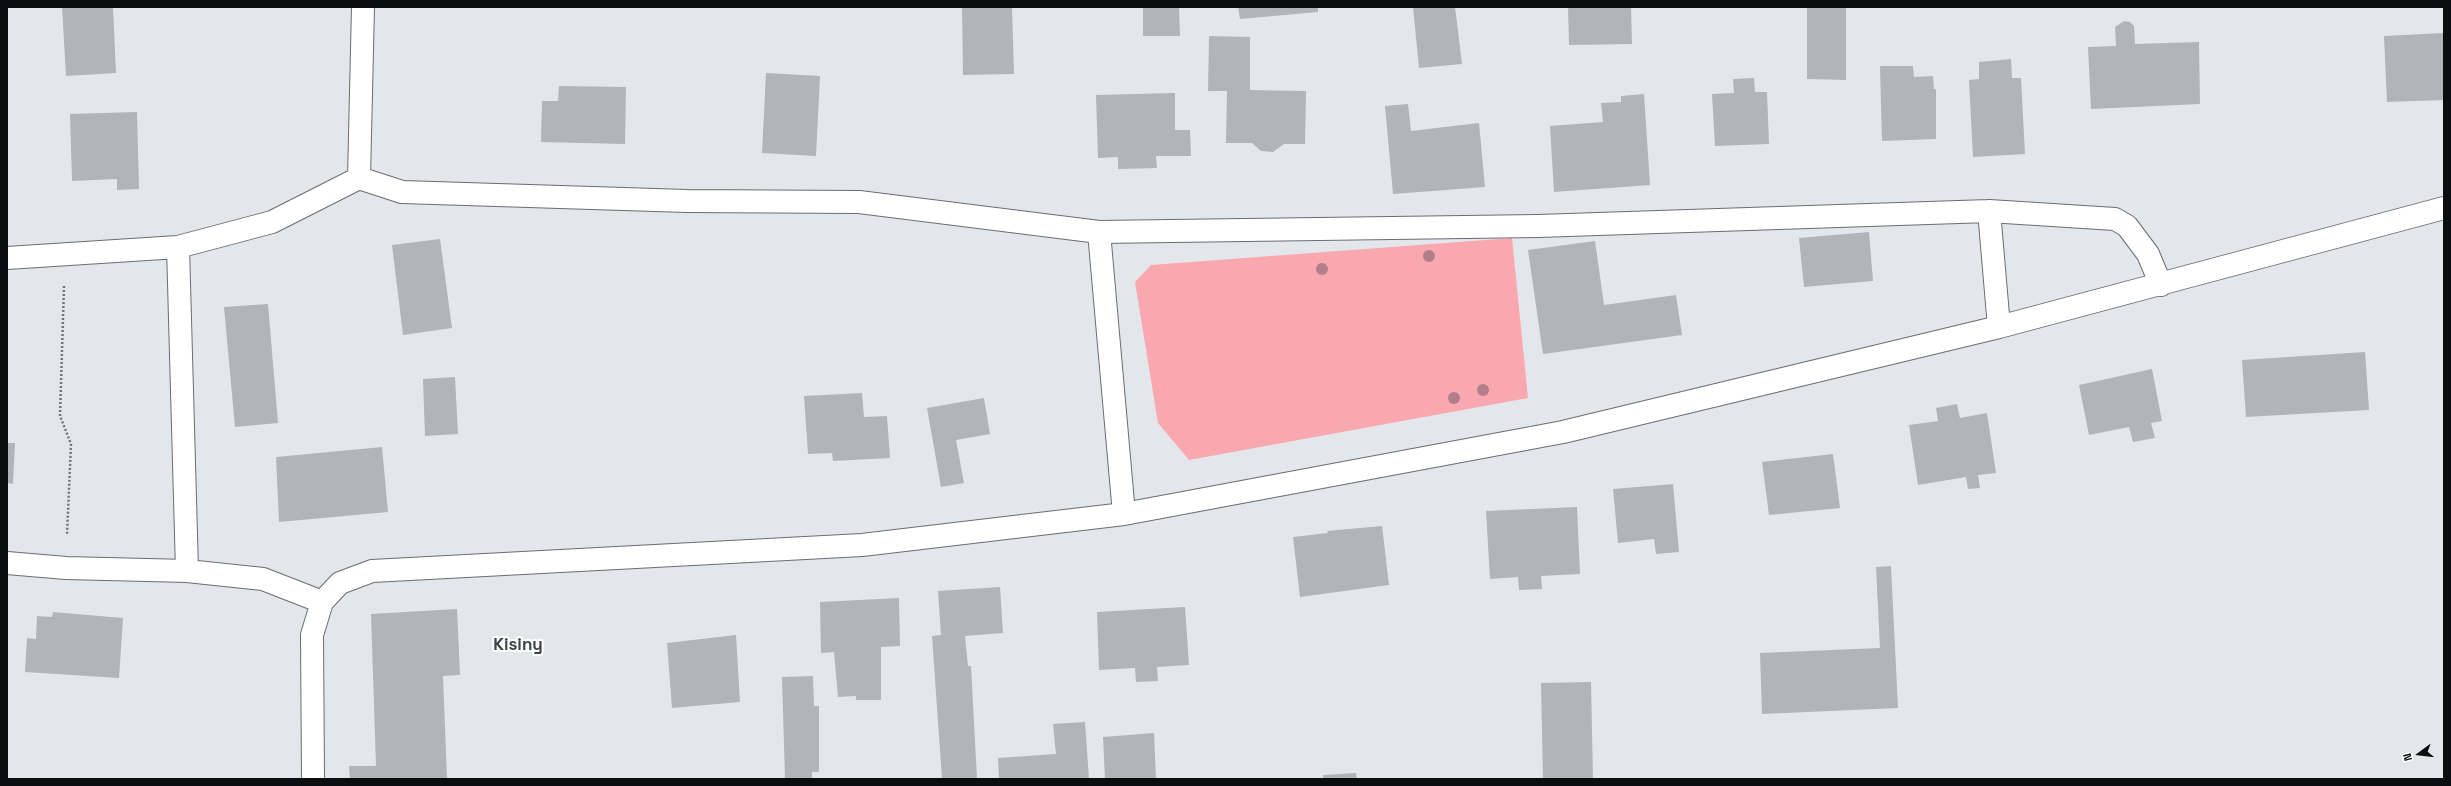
<!DOCTYPE html>
<style>
body{margin:0}
#map{position:relative;width:2451px;height:786px;overflow:hidden;background:#e3e7ec;font-family:"Space Grotesk",sans-serif}
canvas{display:block}
.frame{position:absolute;inset:0;border:8px solid #0b0d0e;pointer-events:none}
.north{position:absolute;left:2399px;top:734px;width:40px;height:40px;-webkit-text-stroke:3px #fff;paint-order:stroke;rotate:255deg;font-size:11px;font-weight:700;line-height:16px;text-align:center;color:#0b0d0e}
.north::after{content:'';display:block;margin:auto;width:14px;height:18px;background:#0b0d0e;clip-path:polygon(50% 0,100% 100%,50% 72%,0 100%)}
</style>
<div id="map">
<canvas width="2451" height="786"></canvas>
<div class="frame"></div>
<div class="north">N</div>
</div>
<script>
const context = document.querySelector('canvas').getContext('2d');
context.lineJoin = 'round';
function fillPath(path, color) {
  context.fillStyle = color;
  context.fill(path, 'evenodd');
}
function poly(rows) {
  const path = new Path2D();
  for (const r of rows) {
    path.moveTo(r[0], r[1]);
    for (let i = 2; i < r.length; i += 2) path.lineTo(r[i], r[i + 1]);
  }
  return path;
}
function stroke(path, color, width, dash) {
  context.strokeStyle = color;
  context.lineWidth = width;
  context.lineCap = dash ? 'butt' : 'round';
  context.setLineDash(dash || []);
  context.stroke(path);
}
function label(font, color, halo, rows, align = 'center') {
  context.font = font + ' "Space Grotesk",sans-serif';
  context.lineWidth = 4;
  context.setLineDash([]);
  context.textBaseline = 'middle';
  context.strokeStyle = halo;
  context.fillStyle = color;
  for (const [text, x, y, turn = 0] of rows) {
    context.save();
    context.translate(x, y);
    context.rotate((+turn || 0) * Math.PI / 180);
    context.textAlign = isNaN(turn) ? turn : align;
    if (halo) context.strokeText(text, 0, 0);
    context.fillText(text, 0, 0);
    context.restore();
  }
}
fillPath(poly([
 [1512,238,1528,398,1189,460,1158,423,1135,282,1151,265]
]), '#faa8b0');
fillPath(poly([
 [62,7,113,7,116,73,66,76],
 [962,7,1012,7,1014,74,963,75],
 [1143,7,1179,7,1180,36,1143,36],
 [1238,7,1318,7,1318,12,1240,19],
 [1413,7,1455,7,1462,64,1419,68],
 [1568,7,1631,7,1632,44,1569,45],
 [1807,7,1846,7,1846,80,1807,79],
 [2124,21,2130,22,2134,26,2135,44,2199,42,2200,104,2091,109,2088,47,2116,46,2115,27],
 [2444,33,2444,100,2387,102,2384,36],
 [1209,36,1250,37,1250,90,1306,91,1305,144,1284,144,1273,152,1261,151,1252,143,1226,143,1227,91,1208,91],
 [2011,59,2012,78,2021,78,2025,154,1973,157,1969,80,1979,79,1979,62],
 [1880,66,1913,66,1914,77,1933,76,1934,89,1936,89,1936,139,1882,141],
 [766,73,820,76,816,156,762,153],
 [1754,78,1755,92,1767,92,1769,144,1715,146,1712,94,1734,93,1733,79],
 [559,86,626,87,625,144,541,142,542,101,558,101],
 [1175,93,1175,130,1190,130,1191,156,1156,156,1157,168,1118,169,1118,157,1098,158,1096,95],
 [1644,94,1650,185,1554,192,1550,126,1603,122,1601,103,1621,102,1621,96],
 [1408,104,1411,131,1479,123,1485,187,1393,194,1385,106],
 [137,112,139,189,117,190,117,179,72,181,70,114],
 [1869,232,1873,281,1804,287,1799,238],
 [440,239,452,328,403,335,392,245],
 [1595,241,1604,305,1676,295,1682,335,1543,354,1528,250],
 [268,304,278,423,235,427,224,307],
 [2365,352,2369,410,2246,417,2242,360],
 [2152,369,2162,421,2151,423,2155,438,2133,442,2129,427,2089,435,2079,385],
 [455,377,458,434,425,436,423,379],
 [862,393,864,417,887,416,890,458,833,461,832,453,808,454,804,396],
 [984,398,990,434,956,440,964,483,941,487,927,408],
 [1957,404,1960,418,1987,413,1996,473,1978,475,1980,488,1968,489,1966,477,1918,485,1909,425,1938,421,1936,408],
 [7,443,15,443,13,484,7,483],
 [382,447,388,512,279,522,276,457],
 [1833,454,1840,508,1769,515,1762,462],
 [1673,484,1679,552,1656,554,1654,539,1618,543,1613,489],
 [1577,507,1580,574,1541,576,1542,589,1519,590,1518,577,1490,579,1486,511],
 [1382,526,1389,585,1300,597,1293,537,1328,533,1327,531],
 [1891,566,1898,708,1762,714,1760,653,1880,648,1876,567],
 [1000,587,1003,633,965,636,968,666,971,666,977,779,942,779,932,636,941,635,938,591],
 [899,598,900,646,881,647,881,700,856,700,856,696,838,697,834,652,821,653,820,602],
 [1185,607,1189,665,1157,667,1158,681,1136,682,1135,668,1099,670,1097,612],
 [457,609,460,675,443,676,447,779,350,779,349,766,376,766,371,614],
 [53,612,123,618,119,678,25,672,27,638,36,639,37,616,52,617],
 [736,635,740,702,672,708,667,643],
 [813,676,814,706,819,706,819,772,812,772,812,779,785,779,782,677],
 [1591,682,1593,779,1543,779,1541,683],
 [1085,722,1089,779,999,779,998,758,1056,754,1053,724],
 [1154,733,1156,779,1105,779,1103,737],
 [1356,773,1357,779,1323,779,1323,775]
]), '#b1b5ba');
const street = poly([
 [359,178,363,7],
 [1989,211,1999,327],
 [1099,232,1124,514],
 [178,247,272,222,359,178,402,192,687,201,859,202,1099,232,1538,226,1989,211,2115,219,2127,226,2148,254,2161,285],
 [7,258,178,247,187,571],
 [7,563,66,568,187,571,263,579,322,602],
 [313,779,312,635,322,602,340,583,372,571,862,545,1124,514,1563,432,1999,327,2444,208]
]);
stroke(street, '#696d72', 24);
stroke(poly([
 [64,286,60,416,71,444,67,535]
]), '#727578', 2.5, [2, 2]);
stroke(street, '#fff', 22);
context.fillStyle = '#b17e8b';
for (const [x, y] of [
 [1429,256],
 [1322,269],
 [1483,390],
 [1454,398]
]) {
  context.beginPath();
  context.arc(x, y, 6, 0, 2 * Math.PI);
  context.fill();
}
label('bold 17px', '#3f4347', '#fff', [
 ["Kisiny",518,645]
]);
</script>
